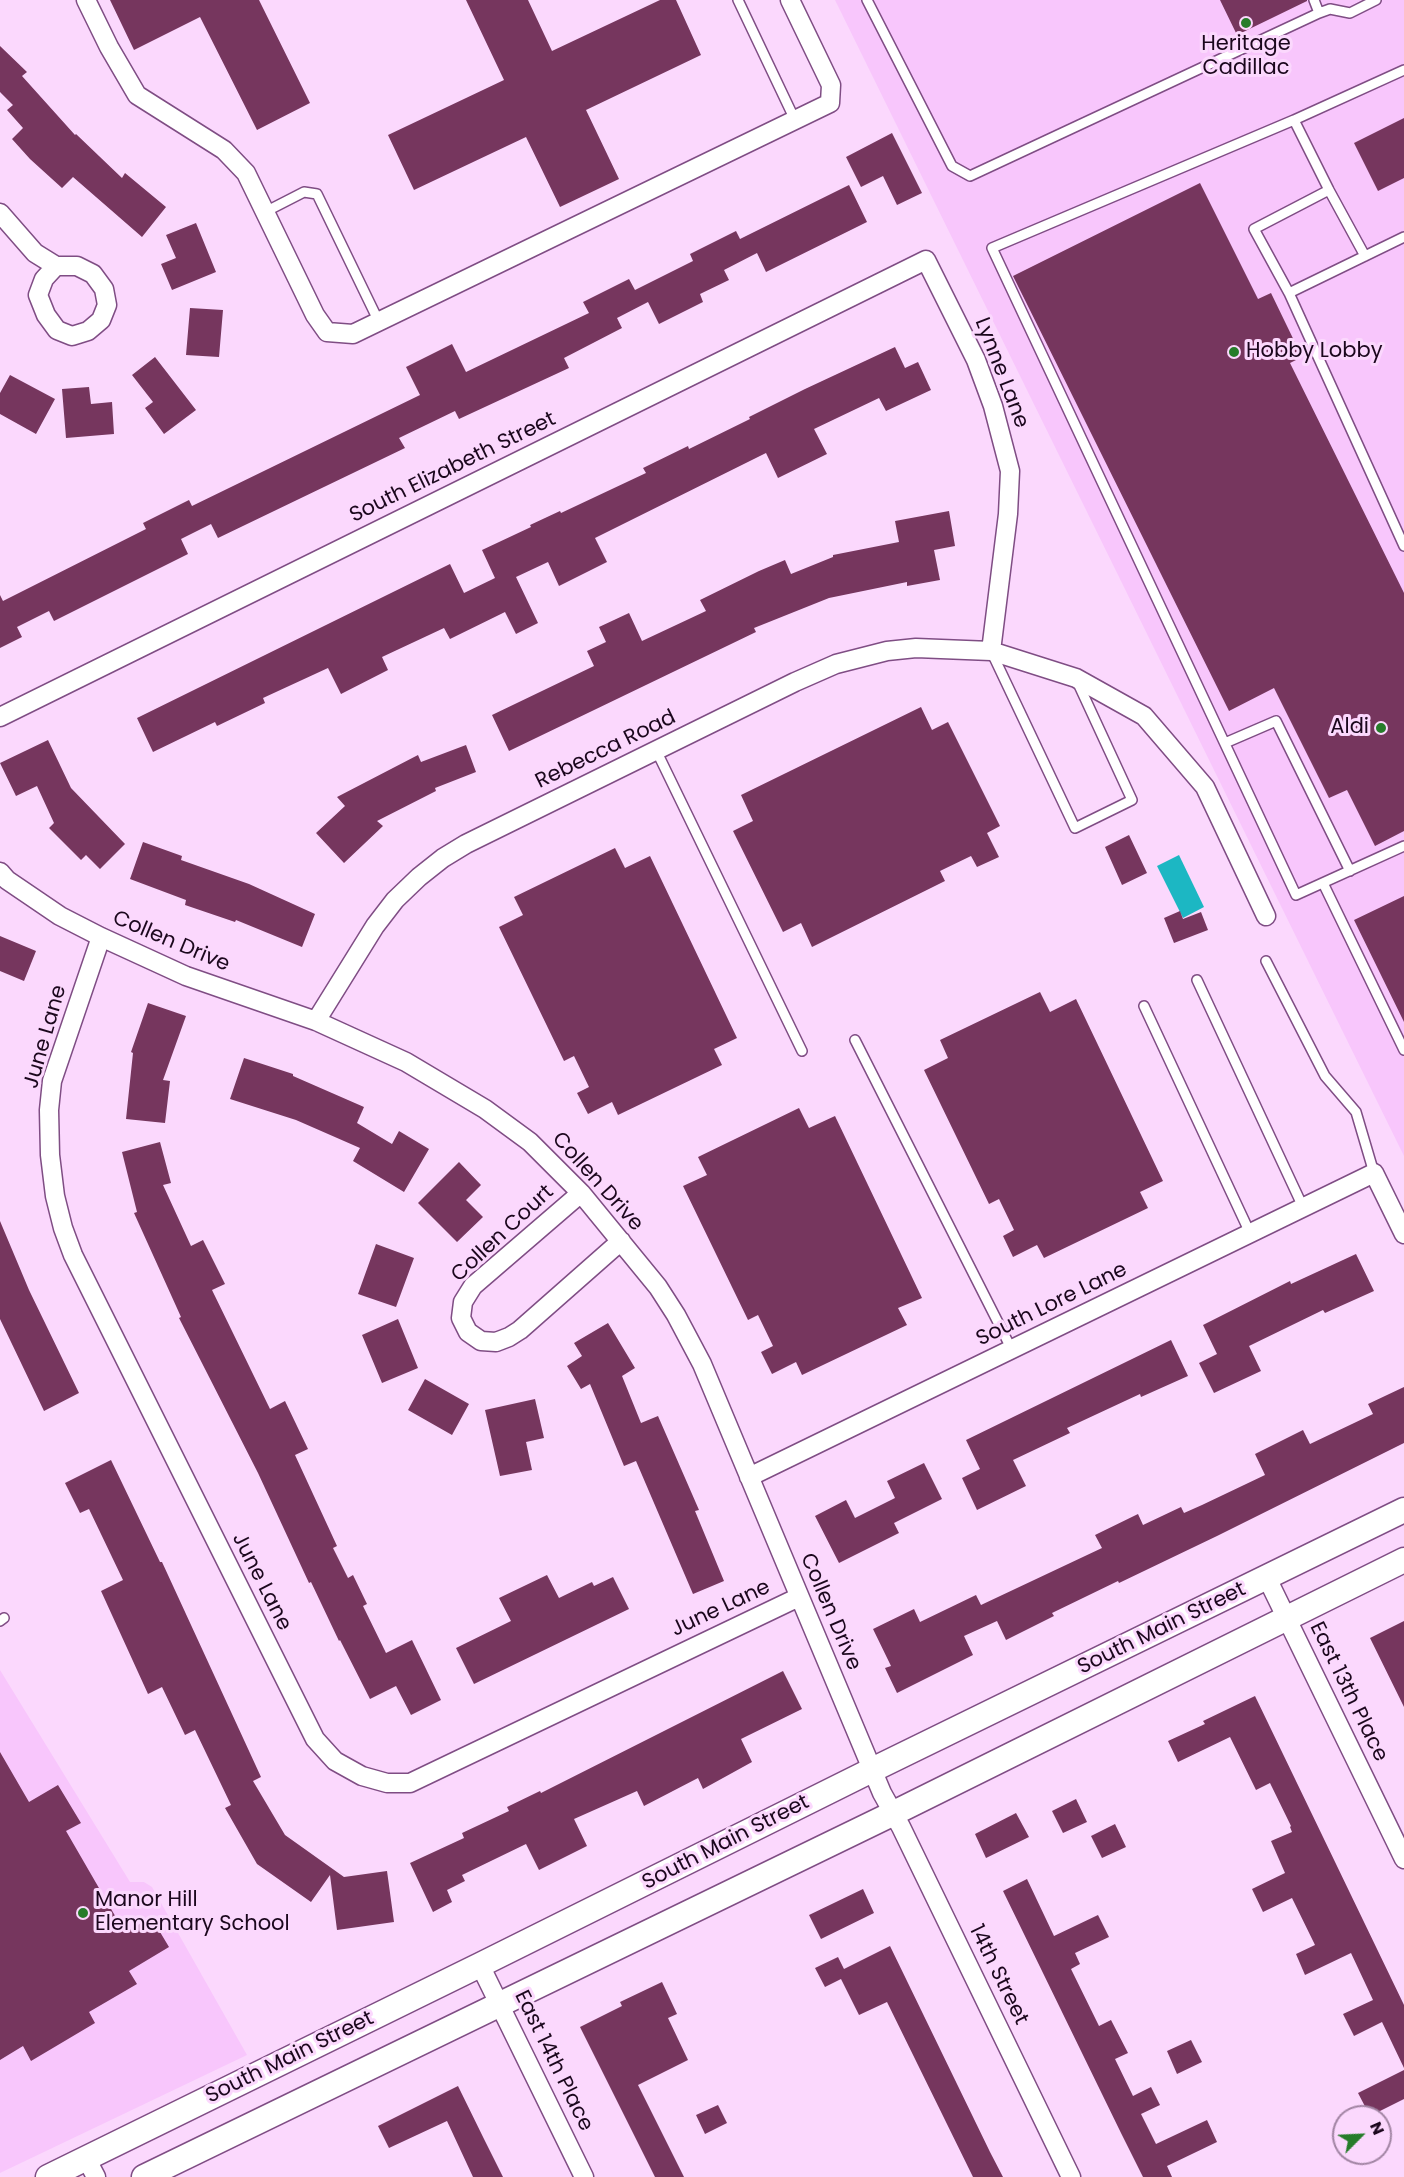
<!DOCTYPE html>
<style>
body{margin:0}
#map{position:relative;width:1404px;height:2177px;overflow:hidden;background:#fbd8fd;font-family:Poppins,sans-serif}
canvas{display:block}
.north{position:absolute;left:1332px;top:2105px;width:60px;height:60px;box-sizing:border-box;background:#fbd8fd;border:2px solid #a184a3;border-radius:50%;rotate:66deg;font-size:16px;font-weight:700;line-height:24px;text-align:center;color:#1b071d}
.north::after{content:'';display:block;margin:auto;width:21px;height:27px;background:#267c2a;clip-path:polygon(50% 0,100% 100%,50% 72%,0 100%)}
</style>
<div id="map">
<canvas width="1404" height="2177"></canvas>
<div class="north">N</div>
</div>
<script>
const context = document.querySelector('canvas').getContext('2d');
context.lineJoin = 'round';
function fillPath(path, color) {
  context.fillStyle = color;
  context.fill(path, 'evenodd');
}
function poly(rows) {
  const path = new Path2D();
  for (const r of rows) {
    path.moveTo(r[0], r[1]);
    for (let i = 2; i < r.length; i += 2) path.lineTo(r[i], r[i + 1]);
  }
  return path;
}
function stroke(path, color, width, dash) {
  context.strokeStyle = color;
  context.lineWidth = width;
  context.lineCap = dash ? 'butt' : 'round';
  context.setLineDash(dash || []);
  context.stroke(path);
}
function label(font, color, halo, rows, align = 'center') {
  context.font = font + ' Poppins,sans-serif';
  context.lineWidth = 6;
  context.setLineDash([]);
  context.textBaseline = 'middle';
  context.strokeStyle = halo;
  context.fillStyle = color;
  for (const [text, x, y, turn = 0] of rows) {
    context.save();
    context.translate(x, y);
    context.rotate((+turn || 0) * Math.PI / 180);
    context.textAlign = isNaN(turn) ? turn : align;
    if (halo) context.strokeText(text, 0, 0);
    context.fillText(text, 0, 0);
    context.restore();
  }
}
fillPath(poly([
 [835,0,1404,0,1404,1156],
 [0,1670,130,1882,144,1882,152,1887,247,2055,0,2173]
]), '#f8c6fc');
fillPath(poly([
 [1179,855,1204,907,1183,918,1157,866]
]), '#1cb7c3');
fillPath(poly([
 [110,0,259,0,310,103,257,130,200,17,134,50],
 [466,0,528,0,552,51,660,0,676,0,701,55,586,110,619,179,560,207,526,137,414,190,388,135,504,80],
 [1220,0,1307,0,1307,1,1237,35],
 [0,46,27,72,22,76,75,135,76,134,122,178,125,173,166,207,142,237,73,177,62,188,30,159,12,139,23,128,7,110,13,105,0,92],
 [1404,118,1404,178,1378,191,1354,143],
 [892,133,922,193,897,205,883,176,861,187,846,157],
 [1200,183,1258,299,1271,293,1302,357,1290,363,1404,593,1404,831,1375,846,1347,790,1329,798,1274,688,1229,711,1013,276],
 [849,185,867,222,766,272,757,253,724,270,729,280,700,294,703,302,659,324,648,302,617,318,622,328,564,358,569,368,459,419,455,411,399,438,405,448,218,538,211,524,181,539,188,554,54,621,49,611,17,627,22,637,0,648,0,595,3,601,146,529,143,523,189,500,192,506,420,395,406,367,452,344,466,372,589,313,583,302,629,279,635,290,693,261,690,254,736,231,740,239],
 [196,223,216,272,172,290,161,264,176,258,166,235],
 [190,308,223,310,219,357,186,355],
 [895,347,905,368,918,362,931,390,886,411,879,398,814,429,827,454,778,478,766,453,595,538,607,562,559,586,548,562,516,577,538,623,516,634,505,612,450,639,444,628,382,657,388,670,341,694,328,668,263,698,265,703,217,726,215,722,153,752,137,718,450,564,464,593,495,578,482,550,531,527,530,525,560,511,561,513,646,473,643,468,688,446,689,449,750,419,749,417,805,389],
 [155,357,196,410,164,434,145,408,153,402,132,375],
 [10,375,55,399,36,434,0,414,0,393],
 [89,387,91,404,112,402,114,434,66,438,62,389],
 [949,511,955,546,934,550,940,580,907,586,907,582,829,598,754,628,756,632,509,751,492,715,594,666,587,651,606,642,599,627,629,613,642,641,706,611,700,600,759,571,785,560,791,574,833,557,833,555,899,542,895,521],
 [921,707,932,730,948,722,1000,826,987,833,999,857,977,867,971,856,940,871,945,881,812,947,801,923,783,932,733,831,753,821,741,795],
 [48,740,71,788,125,844,100,869,86,855,81,860,49,828,54,823,37,786,16,796,0,763],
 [466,745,476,772,435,788,436,791,377,821,383,826,344,863,316,833,345,806,337,797,418,755,421,762],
 [1129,835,1147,873,1122,885,1105,847],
 [143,842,182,856,181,860,249,884,315,914,302,947,236,920,235,922,185,905,186,900,130,879],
 [615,848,625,868,650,856,737,1038,714,1049,722,1065,618,1115,612,1102,588,1114,577,1093,589,1087,574,1056,564,1061,499,927,523,915,514,897],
 [1404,896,1404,1022,1354,920],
 [1180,911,1183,919,1201,912,1208,930,1174,943,1164,918],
 [0,936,36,951,24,981,0,971],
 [1040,992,1050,1012,1076,999,1163,1181,1140,1192,1148,1208,1044,1258,1037,1245,1013,1257,1003,1236,1014,1230,999,1199,989,1204,924,1070,948,1058,940,1040],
 [148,1003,186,1016,163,1080,170,1081,165,1123,126,1119,133,1053,131,1052],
 [244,1058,293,1074,293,1076,364,1107,357,1123,392,1144,399,1131,429,1149,404,1192,353,1161,360,1148,296,1120,230,1099],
 [799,1108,809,1128,835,1116,922,1298,898,1308,907,1325,802,1375,796,1362,772,1374,761,1352,773,1346,758,1315,748,1320,683,1186,707,1175,698,1157],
 [160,1142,171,1183,163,1185,191,1246,203,1240,225,1284,212,1290,270,1409,285,1401,308,1449,295,1455,337,1546,333,1548,348,1578,353,1575,367,1604,363,1606,386,1653,412,1640,441,1700,411,1715,396,1686,370,1699,340,1640,339,1641,311,1582,309,1583,258,1473,179,1318,181,1317,134,1213,137,1212,122,1152],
 [459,1162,481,1185,466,1200,483,1217,457,1242,418,1203],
 [0,1221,29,1290,79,1393,44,1411,0,1319],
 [376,1244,414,1258,396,1307,358,1294],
 [1356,1254,1374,1291,1325,1313,1323,1310,1249,1346,1261,1371,1214,1393,1199,1363,1217,1354,1203,1325,1290,1281,1291,1284],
 [398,1319,418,1368,382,1383,362,1335],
 [608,1323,635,1368,622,1376,641,1423,658,1416,699,1510,695,1511,724,1581,693,1594,636,1461,624,1466,590,1384,581,1389,567,1366,582,1356,574,1343],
 [1171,1340,1188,1376,1141,1397,1140,1394,1067,1428,1070,1433,1013,1460,1026,1486,977,1510,962,1478,980,1469,966,1440],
 [425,1379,469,1404,452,1435,408,1410],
 [1404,1387,1404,1443,1217,1536,1119,1583,1118,1581,1052,1613,1054,1616,1006,1640,997,1621,964,1636,973,1655,897,1693,885,1668,891,1666,873,1629,914,1609,920,1622,976,1595,981,1605,1102,1548,1095,1535,1138,1514,1143,1525,1181,1507,1184,1513,1202,1505,1265,1475,1255,1454,1303,1430,1310,1444,1373,1414,1368,1404],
 [535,1399,544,1438,526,1442,532,1470,500,1476,485,1410],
 [111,1460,160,1562,162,1562,261,1777,253,1781,285,1835,344,1877,387,1871,394,1922,337,1930,330,1875,311,1902,257,1864,225,1808,231,1805,195,1730,185,1735,162,1687,148,1694,101,1591,123,1580,89,1509,80,1513,65,1483],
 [924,1463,942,1499,894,1523,899,1533,839,1563,815,1516,846,1500,855,1518,895,1498,887,1481],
 [547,1575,559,1598,592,1582,594,1586,613,1577,629,1609,474,1684,456,1648,511,1621,499,1598],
 [1404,1621,1404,1707,1370,1638],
 [783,1671,802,1709,741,1739,752,1762,703,1789,698,1778,644,1806,637,1791,574,1819,587,1846,539,1870,526,1844,462,1875,465,1881,447,1890,452,1902,433,1912,410,1863,464,1838,462,1833,509,1811,507,1807,540,1791,541,1793],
 [1255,1696,1404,2005,1404,2068,1382,2022,1354,2036,1343,2014,1373,2000,1351,1953,1305,1975,1296,1954,1315,1945,1292,1898,1263,1912,1252,1889,1285,1873,1271,1841,1292,1832,1290,1827,1291,1826,1270,1783,1256,1790,1230,1737,1178,1762,1168,1741,1205,1724,1203,1721],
 [0,1752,29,1802,58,1785,81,1823,66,1831,125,1933,151,1917,169,1947,129,1971,137,1984,89,2012,95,2023,31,2061,23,2046,0,2060],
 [1076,1799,1087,1822,1063,1833,1052,1811],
 [1016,1813,1029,1837,986,1858,975,1834],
 [1115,1824,1126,1847,1102,1858,1091,1836],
 [1027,1879,1054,1936,1098,1915,1109,1937,1075,1953,1080,1964,1071,1969,1099,2026,1111,2020,1128,2053,1115,2059,1133,2096,1151,2087,1160,2105,1141,2114,1156,2144,1207,2120,1217,2142,1167,2166,1172,2177,1143,2177,1121,2133,1003,1891],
 [863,1889,874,1913,821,1939,809,1915],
 [890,1946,990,2152,1003,2177,973,2177,887,2002,859,2015,841,1979,825,1987,815,1968,838,1957,844,1969],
 [662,1982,677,2014,668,2018,688,2060,638,2085,684,2177,655,2177,580,2027,622,2006,620,2002],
 [1191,2040,1202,2062,1177,2074,1167,2051],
 [1404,2070,1404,2099,1370,2116,1358,2093],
 [458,2086,484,2139,503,2177,473,2177,447,2121,389,2148,378,2126],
 [718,2105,727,2123,705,2134,696,2115]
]), '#76365e');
const service = poly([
 [738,0,795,120],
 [867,0,952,166,970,176,1319,13,1330,9,1350,13,1376,0],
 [1314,0,1319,13],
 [1294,120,1404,70],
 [1329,190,1254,229,1289,293,1404,546],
 [265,212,304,192,317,194,379,322],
 [1365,256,1329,190,1294,120,992,248,1296,895,1404,846],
 [1289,293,1404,237],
 [992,653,1075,828,1132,800,1077,681],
 [1225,743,1276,721,1350,871],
 [656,750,802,1051],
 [1323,883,1404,1050],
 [1266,961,1325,1076,1356,1112,1374,1173],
 [1197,980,1303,1207],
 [1144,1006,1250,1233],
 [855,1040,1012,1350],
 [0,1621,4,1618]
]);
const minor = poly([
 [86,0,109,47,137,95,224,150,246,173,315,315,327,332,353,334,830,103,831,85,790,0],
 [0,213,35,253,56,266,77,266,93,274,104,289,107,305,101,320,88,331,72,336,57,330,46,315,38,295,44,279,56,266],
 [0,717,926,260,976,360,993,406,1010,471,1008,514,991,651],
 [0,872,7,880,60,916,101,937,186,976,316,1021,406,1062,485,1109,530,1142,581,1193,658,1287,676,1315,702,1364,882,1793,901,1827,1071,2177],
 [101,937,52,1081,49,1110,50,1155,55,1196,63,1228,73,1255,315,1739,335,1761,362,1776,387,1783,410,1783,799,1597],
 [316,1021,375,926,395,900,419,877,443,858,466,844,795,682,836,664,887,651,916,648,991,651,1076,678,1144,716,1205,787,1266,916],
 [581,1193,473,1286,463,1302,461,1318,468,1332,481,1341,496,1342,509,1337,520,1330,621,1241],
 [749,1477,1374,1173,1404,1234],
 [1267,1578,1404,1859],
 [480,1965,584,2177],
 [86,2158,96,2177]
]);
const tertiary = poly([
 [48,2177,480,1965,872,1770,1404,1510],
 [144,2177,894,1813,1404,1560]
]);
stroke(service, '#7f4d84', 12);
stroke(minor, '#7f4d84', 21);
stroke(tertiary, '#7f4d84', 27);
stroke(service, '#fff', 9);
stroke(minor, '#fff', 18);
stroke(tertiary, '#fff', 24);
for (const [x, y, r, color] of [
 [1246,23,6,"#267c2a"],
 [1234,352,6,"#267c2a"],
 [1381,728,6,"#267c2a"],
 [83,1913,6,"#267c2a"]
]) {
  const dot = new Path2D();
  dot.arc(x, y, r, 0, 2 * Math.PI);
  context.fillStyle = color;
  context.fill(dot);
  stroke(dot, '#fbd8fd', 2);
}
label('21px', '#1b071d', '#fbd8fd', [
 ["Heritage",1246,45,"center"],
 ["Cadillac",1246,69,"center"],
 ["Hobby Lobby",1246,352],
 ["Aldi",1369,728,"right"],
 ["Manor Hill",95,1901],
 ["Elementary School",95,1925]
], 'left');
label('21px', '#1b071d', '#fbd8fd', [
 ["Lynne Lane",1001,373,69],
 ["South Elizabeth Street",453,468,-26],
 ["Rebecca Road",606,750,-26],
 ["Collen Drive",171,942,23],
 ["June Lane",46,1037,-74],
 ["Collen Drive",597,1182,48],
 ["Collen Court",503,1234,-43],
 ["South Lore Lane",1052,1305,-26],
 ["June Lane",261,1582,63],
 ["June Lane",721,1609,-25],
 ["Collen Drive",830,1612,67],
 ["South Main Street",1162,1629,-26],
 ["East 13th Place",1348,1692,64],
 ["South Main Street",726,1843,-27],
 ["14th Street",998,1975,64],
 ["South Main Street",290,2058,-26],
 ["East 14th Place",553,2061,64]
]);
</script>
